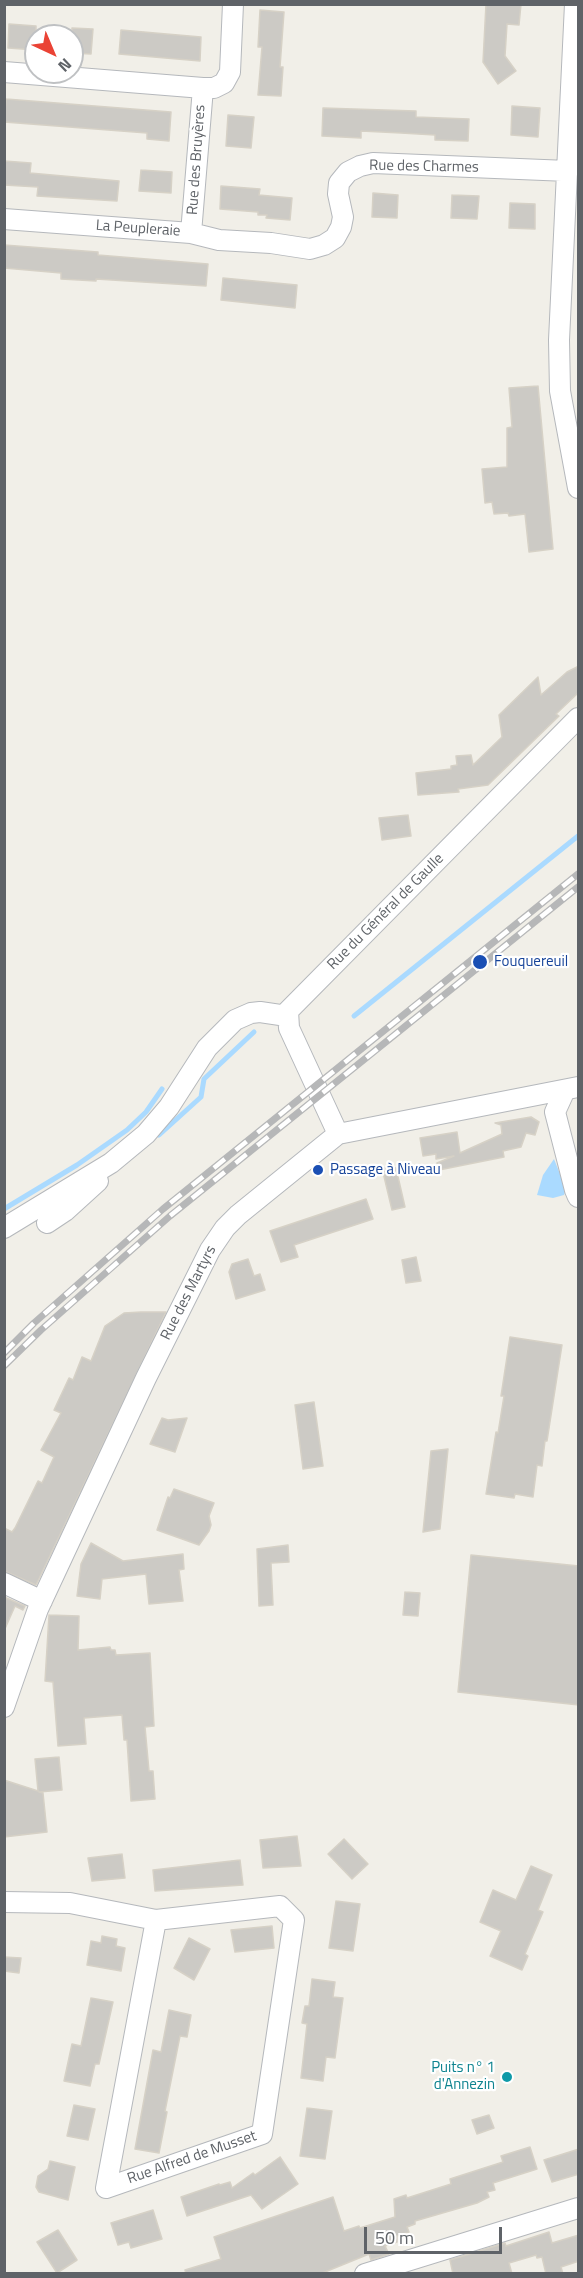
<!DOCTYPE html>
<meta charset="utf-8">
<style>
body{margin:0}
#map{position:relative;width:583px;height:2278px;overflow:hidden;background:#f1efe8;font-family:"Titillium Web",sans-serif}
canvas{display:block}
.frame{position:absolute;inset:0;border:6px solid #5f6368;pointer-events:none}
.north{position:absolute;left:24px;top:24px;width:60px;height:60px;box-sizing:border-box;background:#fff;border:2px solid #bfc1c3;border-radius:50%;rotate:136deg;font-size:16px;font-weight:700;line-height:24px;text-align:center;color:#5f6368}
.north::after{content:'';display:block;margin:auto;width:21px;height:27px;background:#ea4335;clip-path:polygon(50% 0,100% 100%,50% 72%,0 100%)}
.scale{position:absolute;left:364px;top:2227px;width:138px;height:27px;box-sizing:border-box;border:3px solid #5f6368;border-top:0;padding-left:8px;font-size:18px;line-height:21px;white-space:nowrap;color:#5f6368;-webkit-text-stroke:4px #fff;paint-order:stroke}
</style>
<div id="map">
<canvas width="583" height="2278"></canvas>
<div class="frame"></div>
<div class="north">N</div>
<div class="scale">50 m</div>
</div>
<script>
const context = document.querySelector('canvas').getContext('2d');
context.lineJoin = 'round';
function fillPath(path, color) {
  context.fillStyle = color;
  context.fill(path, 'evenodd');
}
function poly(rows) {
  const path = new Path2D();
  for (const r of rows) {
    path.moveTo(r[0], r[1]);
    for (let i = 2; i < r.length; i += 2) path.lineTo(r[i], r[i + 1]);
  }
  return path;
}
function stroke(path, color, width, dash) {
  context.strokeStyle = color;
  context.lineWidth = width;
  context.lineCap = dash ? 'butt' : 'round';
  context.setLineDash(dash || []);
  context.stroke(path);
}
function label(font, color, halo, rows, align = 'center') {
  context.font = font + ' "Titillium Web",sans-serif';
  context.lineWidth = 4.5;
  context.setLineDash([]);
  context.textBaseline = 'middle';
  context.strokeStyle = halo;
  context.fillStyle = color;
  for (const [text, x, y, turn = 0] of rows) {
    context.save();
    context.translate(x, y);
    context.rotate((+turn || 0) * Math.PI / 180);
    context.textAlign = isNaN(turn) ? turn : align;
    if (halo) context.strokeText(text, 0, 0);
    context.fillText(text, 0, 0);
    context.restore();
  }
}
fillPath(poly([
 [554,1159,566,1189,564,1195,553,1198,537,1195,543,1175]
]), '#aadaff');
stroke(poly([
 [354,1016,578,836],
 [159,1135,201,1097,204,1079,254,1032],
 [4,1209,77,1165,127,1130,146,1112,162,1089]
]), '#aadaff', 5);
const building = poly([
 [486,4,521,4,519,25,507,24,505,56,516,71,498,84,483,62,486,4],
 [260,10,284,12,280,67,283,67,281,96,258,95,262,47,258,47,260,10],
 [9,24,36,26,36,50,8,48,9,24],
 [72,28,93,29,91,54,72,53,72,28],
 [121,30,201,37,200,61,119,54,121,30],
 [6,99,171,112,169,141,147,139,147,133,4,122,6,99],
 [512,106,540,108,538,137,511,135,512,106],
 [323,108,416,111,416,117,469,119,468,141,435,140,435,135,401,133,361,131,361,138,322,136,323,108],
 [228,115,254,117,251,148,226,146,228,115],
 [4,161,31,163,30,173,119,181,117,201,37,196,38,187,4,185,4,161],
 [141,170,172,172,171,193,139,191,141,170],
 [221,186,260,189,259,195,292,198,290,220,266,218,267,215,258,215,258,212,220,209,221,186],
 [373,193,398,195,397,218,372,217,373,193],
 [452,195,479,196,477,219,451,218,452,195],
 [510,203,535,204,535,229,509,228,510,203],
 [4,245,98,252,98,255,208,264,206,286,96,279,96,281,61,279,61,273,4,268,4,245],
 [223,278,297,285,295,308,221,300,223,278],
 [538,386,553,549,529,552,525,514,509,516,508,513,494,514,492,502,485,503,482,469,507,467,507,428,512,427,509,388,538,386],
 [579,666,578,693,556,714,559,716,488,785,458,789,459,792,418,795,416,773,451,769,451,766,457,765,456,756,471,755,473,765,502,737,499,715,538,677,541,695,567,672,579,666],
 [408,815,411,836,382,840,379,818,408,815],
 [531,1117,539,1122,535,1135,526,1133,521,1147,503,1151,504,1157,439,1170,437,1163,454,1156,436,1159,436,1154,423,1156,420,1138,457,1132,460,1153,502,1134,501,1125,495,1123,531,1117],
 [382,1168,396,1168,405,1207,392,1210,382,1168],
 [366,1199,373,1219,294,1245,298,1257,281,1262,270,1231,366,1199],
 [416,1257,421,1281,406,1283,402,1260,416,1257],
 [248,1259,254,1276,260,1274,265,1290,236,1299,229,1272,232,1264,248,1259],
 [141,1312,166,1312,36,1585,4,1571,4,1528,12,1532,15,1528,38,1481,42,1483,54,1457,41,1450,61,1413,54,1410,69,1378,73,1380,82,1357,91,1361,105,1326,124,1313,141,1312],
 [510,1337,562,1345,547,1441,545,1441,542,1466,537,1465,533,1497,515,1494,514,1498,486,1494,496,1432,498,1433,504,1396,501,1396,510,1337],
 [314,1402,323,1466,303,1469,295,1405,314,1402],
 [162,1418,168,1420,187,1418,175,1452,150,1444,162,1418],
 [448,1449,440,1529,423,1532,431,1451,448,1449],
 [174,1489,214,1503,209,1516,211,1525,209,1531,199,1545,157,1530,168,1497,170,1498,174,1489],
 [91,1543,123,1561,183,1554,184,1569,179,1570,183,1601,149,1604,146,1574,102,1579,100,1599,77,1596,81,1564,91,1543],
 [288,1545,289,1562,271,1563,273,1605,259,1606,257,1549,288,1545],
 [471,1555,579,1566,579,1705,458,1692,471,1555],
 [405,1592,420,1593,418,1616,403,1615,405,1592],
 [4,1597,25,1606,23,1610,15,1606,4,1631,4,1597],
 [49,1615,79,1616,78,1650,110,1647,111,1650,115,1650,116,1655,150,1653,154,1726,145,1727,149,1771,153,1771,155,1799,131,1801,127,1740,124,1740,122,1715,84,1718,86,1744,58,1746,53,1682,45,1681,49,1615],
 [59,1757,62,1790,39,1792,43,1793,47,1832,4,1837,4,1780,38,1791,35,1759,59,1757],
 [297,1836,301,1866,263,1868,260,1840,297,1836],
 [344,1839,368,1864,352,1879,328,1854,344,1839],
 [122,1854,125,1878,92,1881,88,1858,122,1854],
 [240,1860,243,1885,155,1891,153,1870,240,1860],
 [531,1866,552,1875,538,1910,543,1912,525,1954,528,1956,522,1970,490,1956,501,1931,480,1922,493,1890,516,1900,531,1866],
 [336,1901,360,1904,353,1951,329,1948,336,1901],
 [272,1926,274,1948,235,1952,231,1930,272,1926],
 [102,1936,117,1939,116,1946,125,1948,121,1971,87,1965,91,1941,101,1943,102,1936],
 [189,1938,210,1949,194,1980,174,1968,189,1938],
 [4,1957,21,1958,19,1973,4,1971,4,1957],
 [312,1979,335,1982,333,1997,343,1998,335,2058,326,2057,323,2081,301,2078,307,2024,302,2023,305,2006,309,2006,312,1979],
 [91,1998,113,2002,99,2064,95,2064,90,2086,64,2081,72,2044,81,2046,91,1998],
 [169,2010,191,2015,187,2037,180,2036,165,2111,167,2112,159,2153,135,2149,153,2050,161,2052,169,2010],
 [74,2105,95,2109,88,2140,67,2136,74,2105],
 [307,2108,332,2111,325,2159,300,2156,307,2108],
 [489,2115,494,2128,477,2134,472,2120,489,2115],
 [530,2147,537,2169,493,2183,495,2190,487,2192,489,2197,477,2203,415,2221,415,2224,407,2227,409,2232,397,2236,397,2242,385,2246,389,2254,371,2260,369,2254,320,2274,186,2274,185,2270,221,2259,214,2237,333,2197,344,2231,359,2226,360,2228,395,2217,394,2199,406,2195,407,2198,451,2184,450,2179,503,2162,501,2156,530,2147],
 [579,2149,579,2174,552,2182,544,2160,579,2149],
 [280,2157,298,2184,262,2209,251,2195,187,2216,181,2197,219,2184,220,2185,230,2182,232,2188,253,2173,255,2175,280,2157],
 [50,2161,75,2167,68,2200,39,2192,36,2187,38,2176,48,2169,50,2161],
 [153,2210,162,2239,131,2248,129,2242,118,2245,111,2223,153,2210],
 [58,2230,77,2260,57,2273,37,2242,58,2230],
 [549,2232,552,2243,579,2235,579,2261,561,2267,563,2274,546,2274,542,2257,537,2258,536,2255,509,2263,512,2274,453,2274,450,2260,505,2243,506,2246,549,2232]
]);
fillPath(building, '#cccac5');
stroke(building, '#d6d1c6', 1.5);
const minor = poly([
 [575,4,559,340,560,391,578,488],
 [4,72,203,88,191,233],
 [203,88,214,88,224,83,230,72,233,4],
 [4,219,191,233,219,240,271,243,310,249,324,245,335,238,341,227,343,217,338,194,339,183,348,172,360,166,373,163,568,171],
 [565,1090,555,1112,575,1190,578,1197],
 [338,1134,289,1028,288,1011,578,718],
 [47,1223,65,1211,98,1181],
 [4,1228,111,1163,146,1134,169,1107,207,1048,235,1020,251,1013,260,1012,287,1016],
 [4,1583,42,1601],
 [4,1707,38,1609,146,1378,210,1250,225,1228,238,1215,338,1134,578,1087],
 [4,1902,70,1903,156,1920,280,1906,294,1920,262,2134,106,2188,156,1920],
 [365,2274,578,2208]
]);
stroke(minor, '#b5b8bc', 22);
stroke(minor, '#fff', 20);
const rail = poly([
 [4,1353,34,1323,163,1209,578,874],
 [4,1366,41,1330,170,1216,578,887]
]);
stroke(rail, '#b6b7b8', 7);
stroke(rail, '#fff', 4.5, [14]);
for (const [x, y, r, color] of [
 [480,962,8,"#1a4fb4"],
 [318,1170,6,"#1a4fb4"],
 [507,2077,6,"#0f9aa8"]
]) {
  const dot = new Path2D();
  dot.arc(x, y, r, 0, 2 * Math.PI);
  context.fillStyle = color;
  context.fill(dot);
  stroke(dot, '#fff', 2);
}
label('15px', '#5f6368', '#fff', [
 ["Rue des Bruyères",197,160,-86],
 ["Rue des Charmes",424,167,1],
 ["La Peupleraie",138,229,4],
 ["Rue du Général de Gaulle",386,912,-45],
 ["Rue des Martyrs",189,1293,-63],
 ["Rue Alfred de Musset",192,2158,-19]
]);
label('15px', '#164399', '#fff', [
 ["Fouquereuil",494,962],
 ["Passage à Niveau",330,1170]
], 'left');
label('15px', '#0d838f', '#fff', [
 ["Puits n° 1",495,2068],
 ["d'Annezin",495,2085]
], 'right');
</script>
